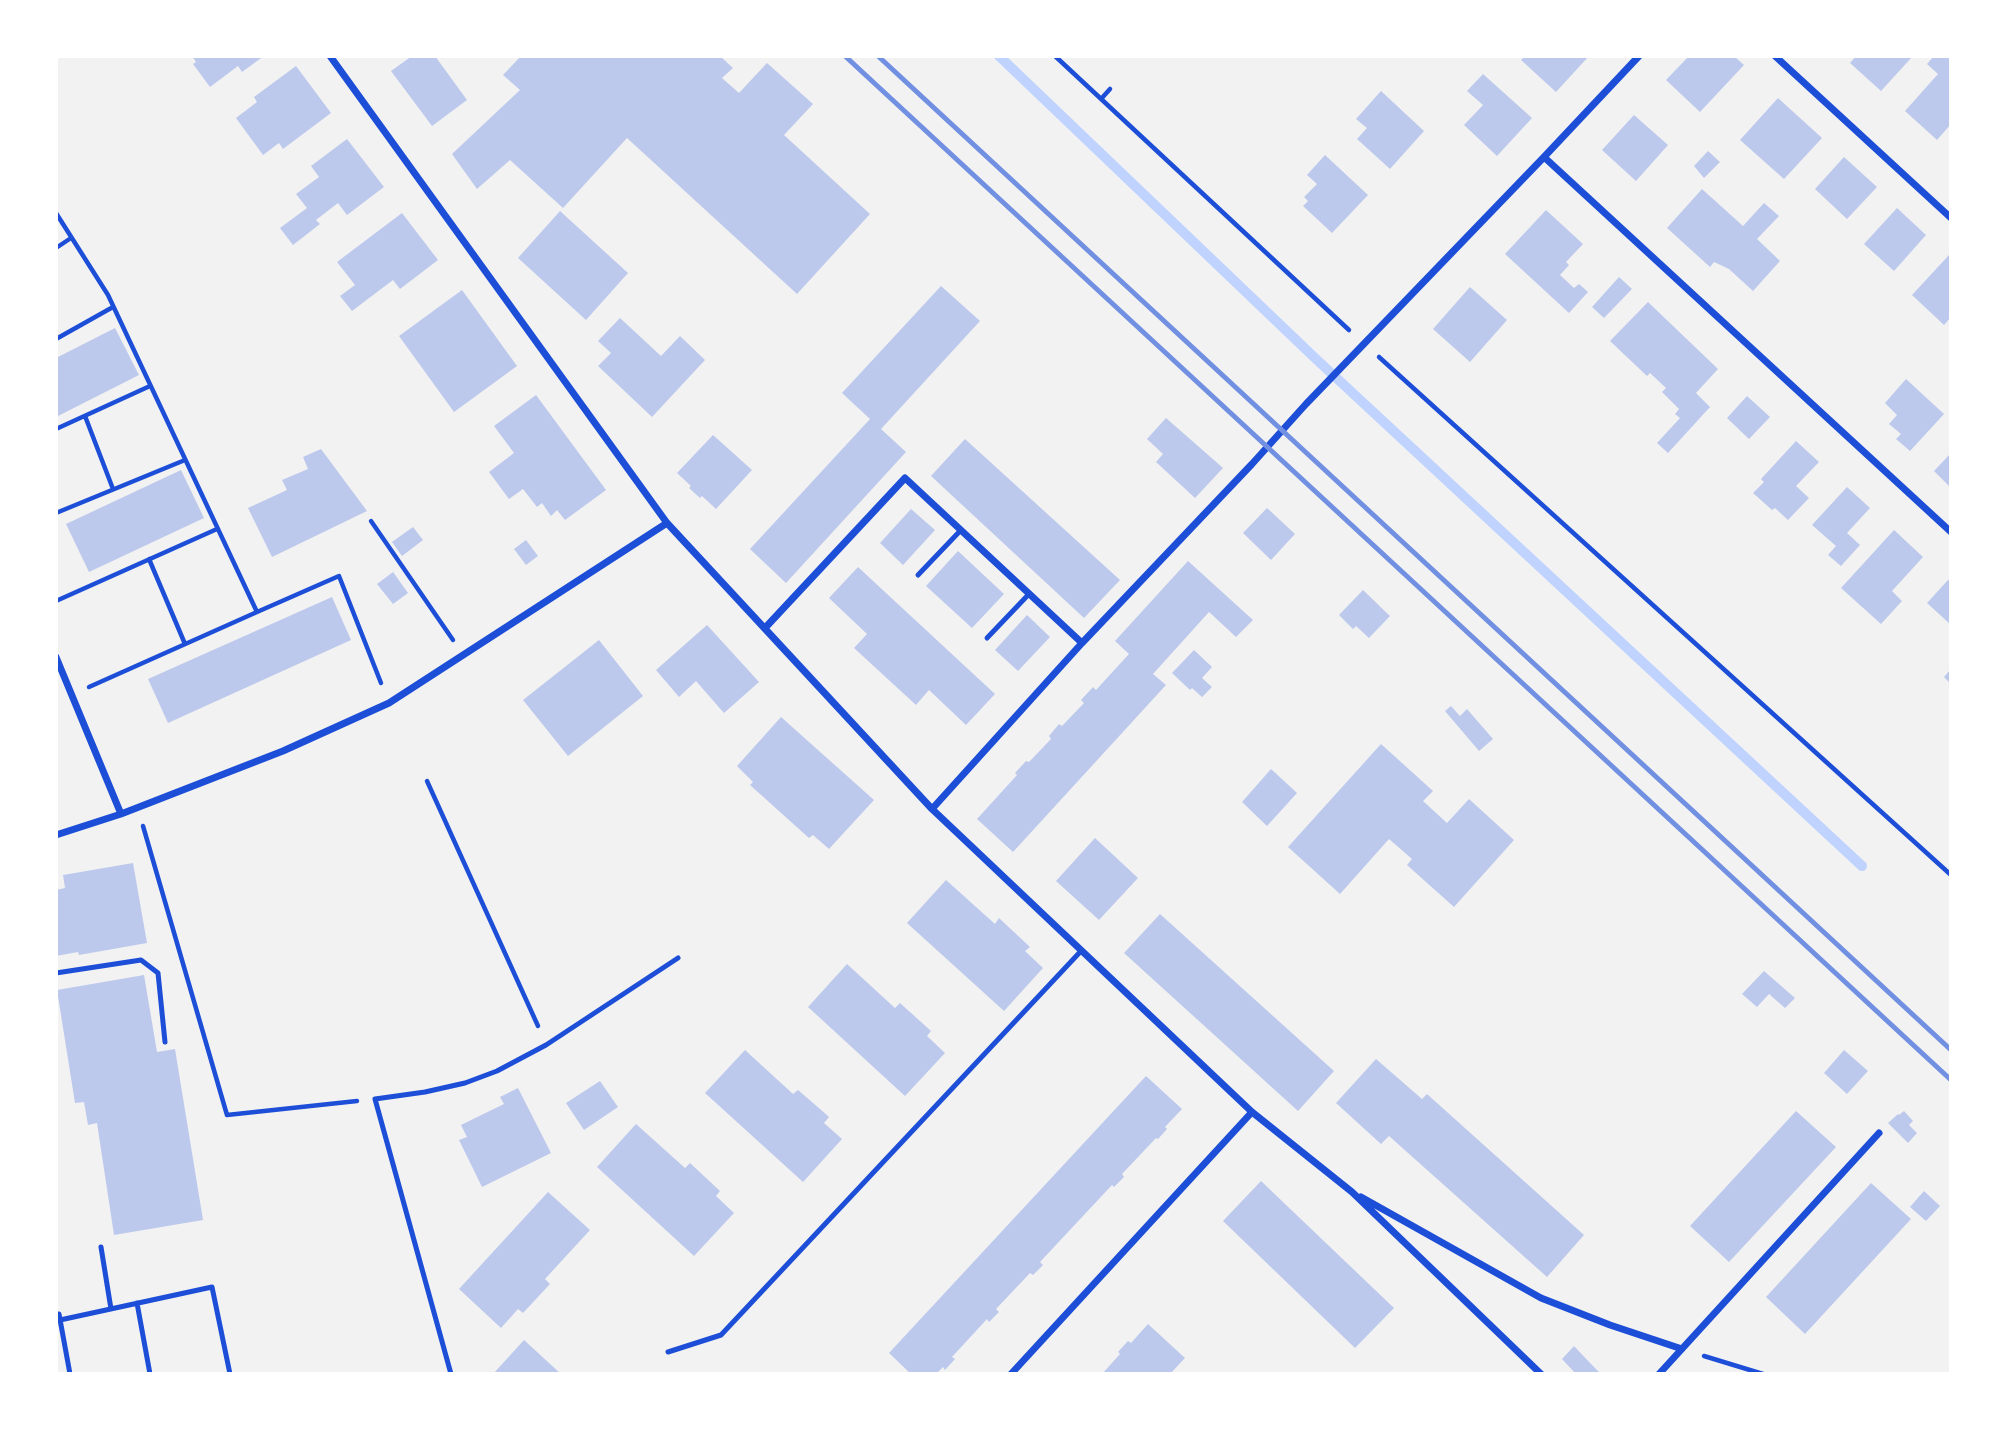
<!DOCTYPE html>
<style>
body{margin:0}
#map{position:relative;width:2007px;height:1430px;overflow:hidden;background:#f2f2f2;font-family:"Work Sans",sans-serif}
canvas{display:block}
.frame{position:absolute;inset:0;border:58px solid #fff;pointer-events:none}
</style>
<div id="map">
<canvas width="2007" height="1430"></canvas>
<div class="frame"></div>
</div>
<script>
const context = document.querySelector('canvas').getContext('2d');
context.lineJoin = 'round';
function poly(rows) {
  const path = new Path2D();
  for (const r of rows) {
    path.moveTo(r[0], r[1]);
    for (let i = 2; i < r.length; i += 2) path.lineTo(r[i], r[i + 1]);
  }
  return path;
}
function stroke(path, color, width, dash) {
  context.strokeStyle = color;
  context.lineWidth = width;
  context.lineCap = dash ? 'butt' : 'round';
  context.setLineDash(dash || []);
  context.stroke(path);
}
function fillPath(path, color) {
  context.fillStyle = color;
  context.fill(path, 'evenodd');
}
stroke(poly([
 [999,56,1316,359,1862,866]
]), '#bfd3fe', 10);
fillPath(poly([
 [192,56,264,56,242,72,238,66,210,87,193,64,196,62],
 [412,56,435,56,467,100,432,126,391,71],
 [521,56,698,56,700,58,720,56,733,68,722,78,739,93,767,63,813,104,784,135,870,214,797,294,627,138,563,208,510,160,477,189,452,154,520,90,503,75],
 [1525,56,1589,56,1556,92,1521,60],
 [1689,56,1734,56,1744,65,1700,112,1666,80],
 [1856,56,1913,56,1881,91,1850,63],
 [1934,56,1951,56,1951,124,1937,140,1905,111,1938,74,1927,64],
 [296,66,331,113,283,149,279,143,263,155,236,118,257,102,254,97],
 [1483,74,1532,118,1497,156,1464,125,1483,105,1467,91],
 [1381,91,1424,131,1390,169,1357,139,1367,128,1356,119],
 [1778,98,1822,138,1784,179,1740,140],
 [1634,115,1668,145,1636,181,1602,150],
 [347,139,384,187,347,215,338,203,316,220,320,224,293,245,280,228,307,208,296,194,319,177,311,166],
 [1708,151,1720,162,1704,178,1694,166],
 [1325,155,1368,195,1332,233,1303,206,1308,201,1304,197,1317,184,1307,175],
 [1844,157,1877,187,1847,219,1815,189],
 [1702,189,1743,226,1764,203,1779,216,1757,239,1780,261,1753,291,1729,269,1714,262,1710,267,1667,228],
 [1897,208,1926,235,1894,271,1864,244],
 [1546,210,1583,244,1566,262,1569,265,1560,275,1574,288,1579,284,1588,292,1569,313,1505,254],
 [560,211,628,273,586,320,518,258],
 [402,213,438,260,400,289,393,280,352,311,340,296,355,285,337,262],
 [1949,255,1951,257,1951,317,1944,325,1912,295],
 [1619,277,1632,289,1604,318,1592,307],
 [941,286,980,321,881,429,906,452,786,583,750,549,870,419,842,393],
 [1470,287,1507,320,1470,362,1433,329],
 [462,290,517,366,454,412,399,336],
 [1648,302,1718,369,1696,393,1710,407,1668,453,1657,443,1680,418,1675,414,1679,409,1662,392,1666,388,1650,373,1647,376,1610,341],
 [620,318,661,356,680,336,705,360,652,417,598,366,611,353,598,341],
 [115,328,139,375,56,417,56,358],
 [1906,379,1944,414,1910,451,1896,439,1901,434,1889,424,1897,415,1885,403],
 [536,395,606,490,565,520,557,510,551,516,542,503,537,507,523,489,509,499,489,472,514,453,494,426],
 [1747,396,1770,417,1749,439,1727,418],
 [1166,418,1223,468,1195,498,1156,462,1163,454,1147,439],
 [713,435,752,470,716,509,702,496,700,498,689,488,691,486,677,473],
 [965,439,1120,580,1084,618,931,476],
 [1796,441,1819,462,1796,486,1809,498,1788,520,1775,508,1772,510,1753,493,1764,482,1761,479],
 [321,449,367,511,272,557,248,508,287,490,282,480,308,469,303,457],
 [1951,453,1951,488,1934,471],
 [181,470,204,518,89,572,66,524],
 [1847,487,1870,508,1847,533,1860,545,1841,566,1828,555,1836,546,1812,525],
 [1267,508,1295,534,1271,560,1243,533],
 [911,509,935,530,903,565,880,543],
 [413,527,423,540,402,556,392,542],
 [1894,530,1923,557,1892,591,1902,601,1881,624,1841,588],
 [526,540,538,556,526,565,514,549],
 [958,551,1004,594,972,628,926,586],
 [1188,561,1253,620,1236,637,1209,612,1153,674,1166,685,1013,852,977,819,1017,775,1015,773,1026,761,1029,762,1051,739,1049,736,1059,724,1062,726,1084,703,1081,700,1093,687,1096,690,1129,654,1115,641],
 [858,567,995,694,966,725,929,690,916,705,854,648,867,634,829,598],
 [393,572,408,593,393,604,377,584],
 [1948,580,1951,582,1950,624,1927,603],
 [1363,590,1390,616,1369,638,1356,626,1353,629,1339,615],
 [332,597,351,640,168,723,148,679],
 [1027,615,1050,637,1018,671,995,650],
 [707,625,759,682,724,713,696,681,679,697,656,670],
 [599,640,643,696,568,756,523,700],
 [1194,650,1212,667,1202,678,1212,687,1202,697,1192,688,1190,690,1172,673],
 [1951,669,1951,684,1944,677],
 [1451,706,1460,716,1467,709,1493,739,1479,751,1445,711],
 [781,717,874,800,829,849,813,835,809,838,750,785,753,782,737,766],
 [1381,744,1433,791,1423,801,1447,823,1469,799,1514,840,1454,907,1407,865,1412,859,1389,839,1340,894,1288,847],
 [1271,769,1297,793,1267,826,1242,802],
 [1095,838,1138,878,1099,920,1056,881],
 [133,863,147,943,79,955,78,952,56,956,56,890,65,888,63,875],
 [946,880,995,924,999,918,1030,947,1025,951,1043,968,1004,1011,907,923],
 [1160,914,1334,1071,1298,1111,1124,953],
 [847,964,895,1008,900,1003,931,1031,927,1036,945,1053,905,1096,808,1007],
 [1764,971,1795,998,1785,1008,1769,994,1757,1007,1742,994],
 [144,975,157,1052,175,1049,203,1220,114,1235,97,1123,88,1125,84,1102,75,1103,57,990],
 [745,1050,793,1094,798,1090,820,1109,829,1117,824,1123,842,1139,803,1182,705,1093],
 [1844,1050,1868,1071,1847,1094,1824,1073],
 [1376,1059,1422,1099,1427,1094,1584,1235,1547,1277,1389,1136,1381,1144,1336,1103],
 [1146,1076,1182,1109,1165,1127,1167,1129,1158,1139,1156,1138,1122,1174,1124,1177,1114,1187,1112,1185,1040,1262,1043,1265,1033,1275,1030,1273,996,1309,999,1312,989,1322,987,1319,952,1357,955,1359,945,1370,943,1367,936,1374,911,1374,889,1353],
 [600,1081,618,1107,584,1130,566,1103],
 [518,1088,551,1153,482,1187,459,1140,467,1137,461,1125,504,1104,500,1097],
 [1796,1111,1836,1147,1729,1262,1690,1226],
 [1904,1111,1913,1121,1909,1125,1917,1133,1908,1143,1888,1123,1898,1114,1899,1115],
 [636,1124,685,1168,690,1163,720,1191,716,1196,734,1213,694,1256,597,1167],
 [1261,1181,1394,1308,1355,1348,1223,1221],
 [1871,1183,1911,1219,1805,1334,1766,1297],
 [1924,1191,1940,1206,1926,1221,1910,1207],
 [548,1192,590,1230,545,1279,550,1284,523,1313,518,1309,501,1328,459,1289],
 [1148,1324,1185,1358,1170,1374,1102,1374,1120,1354,1118,1352,1128,1341,1131,1343],
 [524,1340,561,1374,493,1374],
 [1574,1346,1591,1364,1601,1374,1576,1374,1562,1359]
]), '#bdc9ec');
stroke(poly([
 [1055,56,1349,330],
 [1101,99,1110,89],
 [56,213,108,295,257,612,339,576,381,683],
 [56,248,71,238],
 [56,339,113,307],
 [1379,357,1951,875],
 [85,416,113,489],
 [56,429,150,386],
 [56,513,185,460],
 [371,521,453,640],
 [149,559,185,644],
 [56,601,217,529],
 [89,687,257,612],
 [427,781,538,1026],
 [143,826,227,1115,357,1101],
 [1704,1356,1763,1374]
]), '#1d4ed8', 4.5);
stroke(poly([
 [918,575,961,530],
 [987,638,1029,594],
 [56,973,141,960,158,973,165,1042],
 [101,1247,111,1309],
 [137,1303,150,1374],
 [56,1314,59,1314,70,1374],
 [60,1320,212,1287,230,1374],
 [668,1352,721,1335,1081,951],
 [451,1374,375,1099,425,1092,465,1083,497,1071,546,1045,678,958]
]), '#1d4ed8', 5);
stroke(poly([
 [330,56,667,523,932,809,1252,1112,1352,1192,1541,1374],
 [1775,56,1951,218],
 [1544,157,1951,532],
 [765,628,905,478,1082,643],
 [56,657,121,814],
 [932,809,1082,643,1252,464,1306,404,1544,157,1639,56],
 [56,835,121,814,283,751,389,703,667,523],
 [1361,1197,1541,1298,1610,1325,1682,1349],
 [1011,1374,1252,1112],
 [1659,1374,1879,1133]
]), '#1d4ed8', 7);
stroke(poly([
 [845,56,1951,1080],
 [878,56,1951,1050]
]), '#7290e2', 5);
</script>
